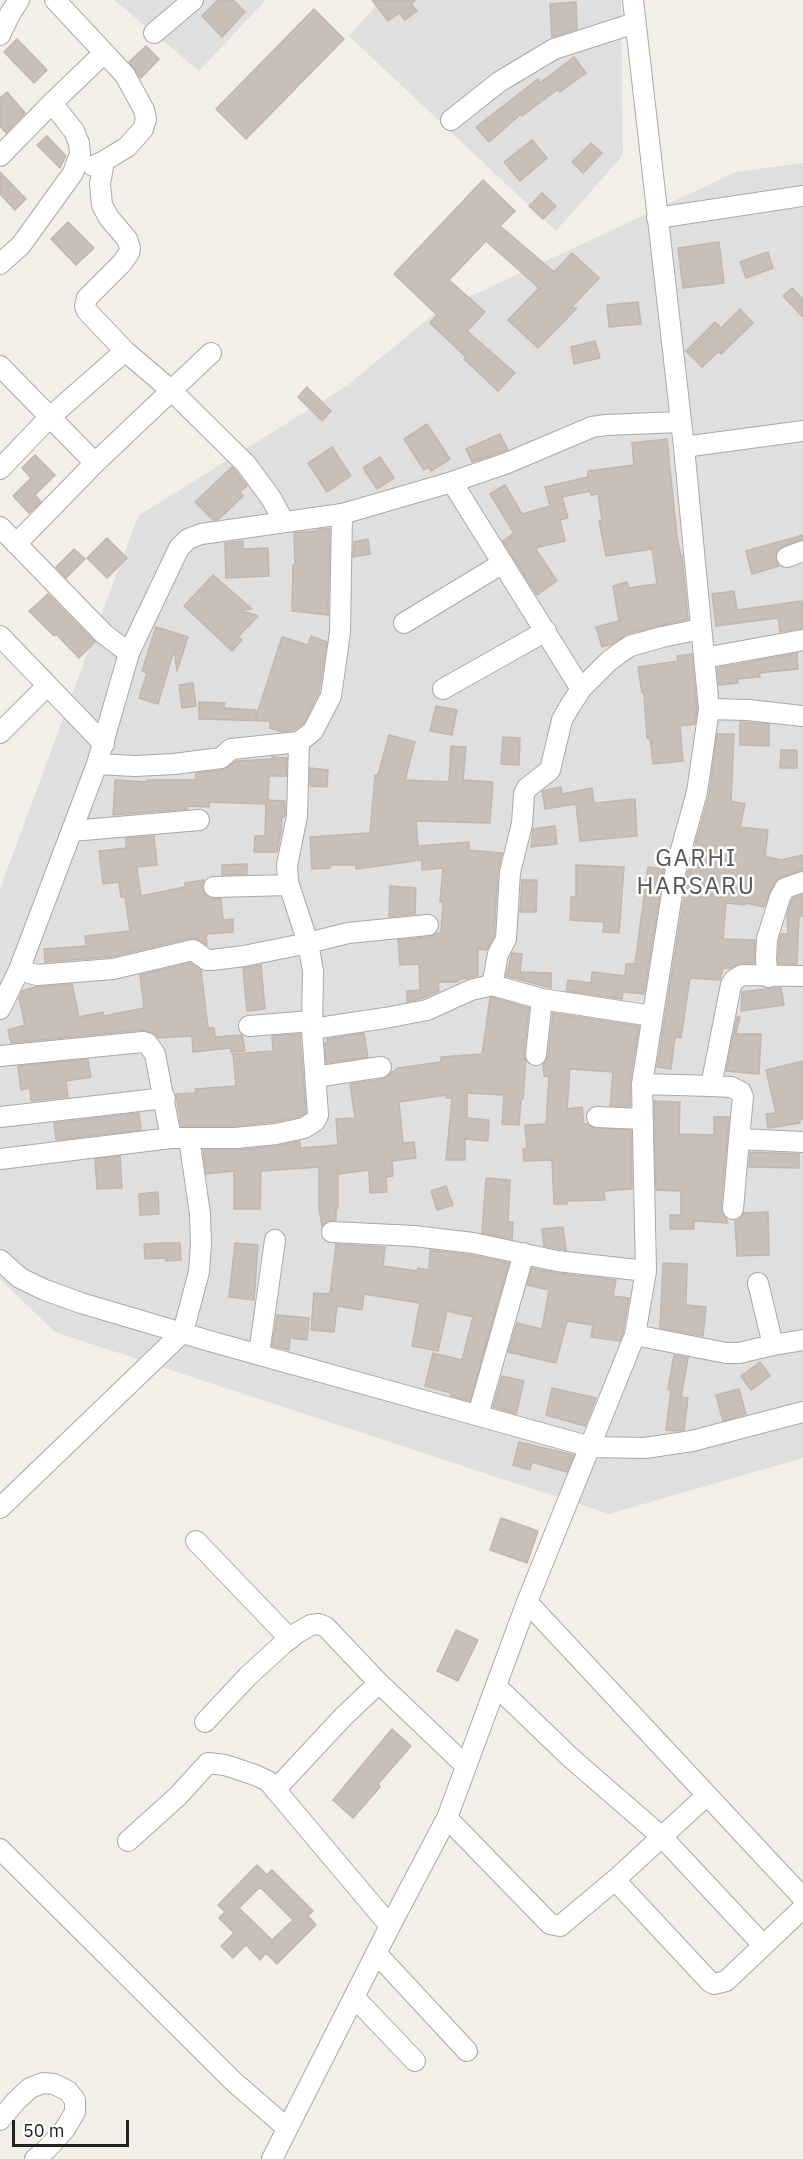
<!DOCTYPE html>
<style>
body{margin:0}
#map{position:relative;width:803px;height:2159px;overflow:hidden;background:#f2efe9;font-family:"IBM Plex Sans",sans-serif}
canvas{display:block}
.scale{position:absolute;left:12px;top:2120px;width:117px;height:27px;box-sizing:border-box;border:3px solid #222;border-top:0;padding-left:8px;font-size:18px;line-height:21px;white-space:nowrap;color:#222;-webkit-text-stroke:4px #fff;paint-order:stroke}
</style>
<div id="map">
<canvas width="803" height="2159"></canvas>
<div class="scale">50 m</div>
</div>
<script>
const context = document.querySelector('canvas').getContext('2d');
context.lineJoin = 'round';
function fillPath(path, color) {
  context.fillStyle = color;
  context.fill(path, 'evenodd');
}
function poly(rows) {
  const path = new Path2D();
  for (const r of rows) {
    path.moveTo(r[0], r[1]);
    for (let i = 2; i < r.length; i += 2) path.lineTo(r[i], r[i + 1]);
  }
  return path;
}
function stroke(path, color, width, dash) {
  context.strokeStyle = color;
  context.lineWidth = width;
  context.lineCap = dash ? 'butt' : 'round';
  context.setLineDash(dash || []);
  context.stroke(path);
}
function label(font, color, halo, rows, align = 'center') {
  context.font = font + ' "IBM Plex Sans",sans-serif';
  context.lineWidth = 5;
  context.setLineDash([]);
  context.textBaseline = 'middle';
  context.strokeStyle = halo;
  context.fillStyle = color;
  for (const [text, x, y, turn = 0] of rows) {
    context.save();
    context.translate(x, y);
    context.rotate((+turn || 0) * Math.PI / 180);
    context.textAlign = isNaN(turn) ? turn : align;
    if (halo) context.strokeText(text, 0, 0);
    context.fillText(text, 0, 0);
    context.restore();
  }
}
fillPath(poly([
 [114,0,266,0,199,71],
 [381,0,621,0,623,155,556,231,349,36],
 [803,163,803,1458,609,1514,55,1332,0,1279,0,889,138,516,348,385,435,313,736,172]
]), '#e0dfdf');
const building = poly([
 [218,0,233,0,245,12,222,37,202,16,218,0],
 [372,0,416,0,411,4,417,11,405,20,399,13,388,21,372,0],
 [576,2,577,29,552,37,550,4,576,2],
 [314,9,344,39,246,139,216,109,314,9],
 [17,39,47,70,34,83,4,52,17,39],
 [146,46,159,59,141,78,129,62,146,46],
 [574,57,586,73,560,92,558,89,522,116,521,114,489,142,476,127,538,79,540,83,574,57],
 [7,92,25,113,6,133,0,126,0,98,7,92],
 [47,136,66,156,60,168,37,145,47,136],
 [532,140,547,158,520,181,504,162,532,140],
 [591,143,602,153,583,173,572,162,591,143],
 [0,172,26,199,15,210,0,194,0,172],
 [483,180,515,211,500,226,554,272,572,253,599,278,571,308,577,308,538,348,508,320,539,288,486,241,449,280,485,312,467,331,515,373,498,391,464,359,466,357,430,323,437,315,394,274,483,180],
 [542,193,556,206,543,219,529,206,542,193],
 [68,222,94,248,76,265,51,239,68,222],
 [719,242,724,283,683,288,678,248,719,242],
 [768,252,773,268,746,278,740,262,768,252],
 [792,288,803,299,803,317,783,296,792,288],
 [638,302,641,324,609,327,607,305,638,302],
 [740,309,753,323,721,354,719,351,702,367,686,351,715,322,721,328,740,309],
 [595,341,600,358,574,364,571,347,595,341],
 [307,387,331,411,322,421,298,397,307,387],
 [427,424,450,459,431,471,428,467,424,470,404,439,427,424],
 [500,434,508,450,472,462,466,449,500,434],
 [667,439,677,537,681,557,682,556,688,619,627,634,612,644,602,647,596,627,619,621,613,586,627,582,629,588,657,584,652,549,606,556,599,521,602,521,598,494,591,495,590,491,562,497,568,518,560,520,565,541,535,548,557,581,537,595,503,541,514,533,490,494,505,485,522,514,550,506,545,487,588,477,588,471,634,465,632,443,667,439],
 [332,447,351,476,327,492,308,463,332,447],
 [35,455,55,475,35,495,41,502,29,513,13,496,31,478,22,468,35,455],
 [380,457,394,478,377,489,363,468,380,457],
 [232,467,247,486,240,492,243,496,219,519,213,520,195,502,232,467],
 [318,529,330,529,328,615,292,611,293,565,295,565,294,533,318,531,318,529],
 [803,535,803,539,783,546,777,550,776,561,779,566,752,574,746,551,803,535],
 [107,538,127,558,107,578,87,558,107,538],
 [368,539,370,554,353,557,354,542,368,539],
 [243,541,243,549,268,548,269,576,226,578,225,543,243,541],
 [74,549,85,559,66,578,56,567,74,549],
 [213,575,252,609,239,610,258,616,238,637,242,640,232,651,184,606,213,575],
 [734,591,737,610,803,601,803,628,780,632,778,618,716,626,712,594,734,591],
 [48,594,95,642,79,658,56,634,54,636,29,611,48,594],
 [156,627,188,637,177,671,174,650,158,704,139,698,147,673,142,671,156,627],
 [311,636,327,642,319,692,304,723,294,730,282,732,270,728,270,721,199,719,199,702,225,703,224,708,256,710,256,717,282,637,308,645,311,636],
 [797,653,798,669,759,673,760,677,737,679,738,683,719,685,717,668,797,653],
 [692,654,697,709,695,724,680,726,683,761,653,764,650,738,647,738,644,693,642,693,638,667,678,661,677,656,692,654],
 [193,683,196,706,182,708,179,685,193,683],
 [436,706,457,710,452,735,430,731,436,706],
 [740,722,769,724,769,746,740,745,740,722],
 [717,734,734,734,731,801,745,804,740,827,768,830,765,856,781,860,803,855,803,870,781,877,775,882,764,907,746,903,745,905,726,903,723,939,755,940,754,963,742,963,731,968,723,968,720,980,690,978,681,1038,675,1037,671,1069,657,1067,688,871,709,795,717,734],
 [389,735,415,742,405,780,449,782,451,746,466,747,463,780,493,782,490,823,416,821,418,846,469,842,469,850,502,853,498,871,494,936,487,950,478,949,478,976,458,980,458,982,438,982,439,991,423,998,407,1002,407,991,420,990,419,964,400,965,398,940,429,937,441,932,443,902,440,902,443,868,422,870,422,860,356,869,356,865,330,865,330,868,312,869,310,837,370,833,375,775,378,775,389,735],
 [503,737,520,738,519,765,501,764,503,737],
 [781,750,797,750,797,768,780,768,781,750],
 [272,757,287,758,286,776,269,776,268,800,285,801,285,815,284,817,282,817,281,832,277,852,254,852,255,836,265,836,266,804,209,802,209,807,187,806,187,809,113,815,115,780,147,782,147,780,195,780,196,773,223,770,236,761,272,759,272,757],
 [310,768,328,770,327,787,310,786,310,768],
 [561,787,562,794,592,788,594,803,635,799,637,836,580,841,576,804,545,809,542,791,561,787],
 [555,826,557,844,531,847,533,829,555,826],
 [154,836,157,865,137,867,141,896,185,887,185,883,204,880,202,887,204,893,209,898,221,899,223,920,233,919,233,932,206,934,207,945,196,938,191,938,111,957,45,962,44,949,86,946,85,936,130,931,125,897,121,897,119,882,103,884,99,851,126,848,126,838,154,836],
 [247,864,247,874,222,875,222,865,247,864],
 [576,865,624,867,619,933,603,932,604,922,570,920,571,897,576,897,576,865],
 [648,867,664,869,644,994,623,992,622,999,566,991,568,980,591,983,592,972,625,976,626,964,635,964,648,867],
 [522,880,537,880,536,912,520,912,522,880],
 [390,886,416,888,415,914,389,917,390,886],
 [803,895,803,916,799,916,797,964,778,964,779,941,781,934,788,934,787,915,791,902,793,898,803,895],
 [512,953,522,954,520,972,551,973,551,988,506,976,512,953],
 [190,963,201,970,208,1028,214,1028,215,1037,242,1035,245,1051,231,1052,231,1048,193,1052,192,1036,158,1038,157,1035,142,1030,11,1043,8,1030,25,1025,19,998,22,991,35,987,72,984,79,1017,103,1012,104,1016,144,1008,140,975,190,963],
 [261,965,265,1009,247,1011,243,968,261,965],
 [773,988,781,988,784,1005,741,1011,742,992,773,988],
 [492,997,529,1008,524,1054,526,1061,523,1099,521,1099,519,1125,502,1124,504,1095,467,1093,467,1118,489,1120,488,1141,465,1139,465,1160,446,1160,452,1098,446,1098,446,1095,399,1102,403,1143,414,1142,416,1158,392,1161,393,1176,386,1177,387,1192,370,1193,369,1170,338,1174,338,1208,336,1208,336,1220,327,1221,322,1226,319,1209,319,1167,261,1171,260,1209,234,1209,234,1171,206,1174,203,1150,237,1150,277,1146,300,1141,300,1148,338,1145,336,1119,355,1118,350,1084,383,1079,398,1068,441,1062,441,1057,482,1054,490,998,492,997],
 [553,1013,639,1026,630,1082,630,1106,610,1106,613,1072,570,1069,567,1109,582,1107,584,1124,588,1124,591,1127,631,1130,632,1189,604,1191,605,1200,567,1201,567,1204,554,1204,552,1160,524,1161,523,1149,527,1148,525,1125,546,1124,549,1077,544,1076,543,1064,548,1056,553,1013],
 [737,1017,740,1017,736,1034,761,1034,759,1074,726,1071,737,1017],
 [364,1033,368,1057,326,1063,325,1043,328,1043,327,1039,364,1033],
 [300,1034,306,1113,299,1117,274,1122,235,1126,181,1126,176,1094,196,1093,195,1089,236,1086,233,1054,273,1051,272,1036,300,1034],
 [88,1059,91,1077,66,1081,68,1097,31,1101,30,1088,21,1090,18,1066,88,1059],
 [803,1061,803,1119,799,1120,800,1123,768,1128,766,1114,776,1113,766,1070,803,1061],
 [654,1101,680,1102,679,1134,714,1135,714,1117,729,1117,721,1208,728,1223,694,1221,694,1229,670,1229,670,1215,681,1215,681,1191,656,1190,654,1101],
 [139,1113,141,1130,56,1140,54,1123,139,1113],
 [750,1152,799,1154,799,1168,749,1167,750,1152],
 [120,1156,122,1188,97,1189,95,1159,120,1156],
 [486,1178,510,1180,508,1222,513,1222,512,1239,482,1233,486,1178],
 [446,1186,453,1205,437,1210,431,1191,446,1186],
 [158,1192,159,1214,140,1215,139,1194,158,1192],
 [768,1212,769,1255,737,1256,735,1221,739,1220,744,1213,768,1212],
 [563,1227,566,1250,544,1246,542,1229,563,1227],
 [160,1243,180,1243,181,1260,166,1261,165,1258,145,1259,144,1244,160,1243],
 [235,1243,258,1245,254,1300,229,1297,235,1243],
 [336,1244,385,1247,383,1266,417,1271,418,1268,429,1270,430,1250,471,1255,509,1263,470,1401,451,1396,451,1393,425,1386,433,1353,462,1360,473,1317,447,1311,438,1351,412,1346,420,1303,364,1294,362,1310,337,1306,334,1332,311,1330,314,1293,330,1294,336,1244],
 [663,1263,687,1264,686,1305,706,1307,703,1336,660,1328,663,1263],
 [532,1268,556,1273,616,1280,613,1296,629,1298,623,1332,620,1341,591,1337,593,1325,567,1321,556,1363,508,1352,517,1323,542,1329,549,1290,527,1285,532,1268],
 [277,1315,309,1318,307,1340,290,1338,289,1350,272,1346,277,1315],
 [674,1355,688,1358,681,1397,688,1398,684,1430,676,1431,666,1430,671,1390,668,1389,674,1355],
 [760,1362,770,1376,751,1390,741,1376,760,1362],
 [502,1376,524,1381,516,1414,493,1407,502,1376],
 [552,1388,596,1398,585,1426,546,1415,552,1388],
 [739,1389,746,1414,723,1421,716,1395,739,1389],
 [519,1442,574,1455,567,1472,532,1462,530,1470,513,1465,519,1442],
 [501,1518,538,1531,527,1563,490,1550,501,1518],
 [456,1630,478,1640,458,1681,437,1671,456,1630],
 [392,1729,411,1746,378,1784,380,1787,353,1818,333,1800,392,1729],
 [257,1865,267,1875,272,1870,313,1911,308,1916,316,1925,277,1964,266,1953,260,1960,246,1945,233,1958,221,1946,234,1933,219,1918,225,1912,218,1905,257,1865],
 [260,1887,293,1920,272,1940,239,1908,260,1887]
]);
fillPath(building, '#c7bfb8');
stroke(building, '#c4b6ab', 1.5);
const minor = poly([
 [55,0,125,75,144,110,146,119,143,129,127,147,104,161,93,166],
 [154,33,193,0],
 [0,35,10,14,19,0],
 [451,120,499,82,554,49,635,23],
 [0,156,52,103],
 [104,161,100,184,102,205,109,218,127,239,130,248,129,253,122,263,87,298,85,306,87,311,125,351,172,391,246,464,271,498,284,522],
 [657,218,803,196],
 [0,264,21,245,73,173,80,154,79,143,74,131,52,103,104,53],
 [0,366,95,463],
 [684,447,803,431],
 [0,469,49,418,125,351],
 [452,482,581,689],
 [0,527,104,634,129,653],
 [16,544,95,463,211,353],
 [787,557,803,551],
 [404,623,503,563],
 [0,636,104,744],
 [704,658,803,640],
 [443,689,546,631],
 [709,709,748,710,803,716],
 [0,733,47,686],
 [97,764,135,766,174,764,221,758,231,749,299,742],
 [72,831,199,820],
 [214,887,289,885],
 [19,970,37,975,113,969,193,950,207,960,212,960,244,956,308,943,348,933,428,925],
 [768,977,766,960,767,939,780,897,785,888,803,882],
 [492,985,542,999],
 [0,1009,19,970,97,764,129,653,179,548,188,539,201,534,342,514,452,482,507,463,592,427,606,425,680,422],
 [249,1026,312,1021],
 [312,1029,385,1018,427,1010,471,990,492,985,498,954,506,939,510,872,522,824,524,794,527,788,550,770,562,720,570,706,581,689,609,661,621,652,630,646,662,637,701,629],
 [536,1055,542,999,652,1016],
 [0,1056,143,1042,147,1043,155,1054,171,1138,236,1138,276,1134,304,1128,315,1121,318,1115,312,1029,313,971,308,943,288,882,287,865,297,816,299,742,313,731,331,696,336,661,340,632,342,514],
 [315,1077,381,1067],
 [642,1084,711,1086,731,985,734,980,742,975,803,976],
 [711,1086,731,1087,741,1092,743,1097,739,1139,803,1142],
 [0,1117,165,1098],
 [597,1117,643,1119],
 [0,1159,171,1138],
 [733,1209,739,1139],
 [332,1232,414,1236,473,1243,557,1261,646,1271],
 [0,1260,20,1278,45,1290,81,1303,213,1342,591,1447,645,1448,692,1441,803,1412],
 [758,1283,773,1345,803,1340],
 [635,1335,726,1353,739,1353,773,1345],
 [259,1354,275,1240],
 [478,1415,524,1253],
 [0,1508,183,1332,199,1272,201,1243,200,1214,189,1138],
 [196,1541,290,1639],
 [527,1602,803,1898],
 [496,1686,571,1758,662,1837,763,1945],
 [205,1722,248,1676,283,1644,297,1633,311,1625,319,1624,326,1627,379,1683,466,1766],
 [275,1790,344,1716,379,1683],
 [447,1818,550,1924,560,1926,615,1880,706,1796],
 [128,1841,178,1796,208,1763,225,1765,255,1775,268,1781,390,1926],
 [0,1849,233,2081,287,2128],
 [615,1880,710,1982,714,1984,726,1981,803,1908],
 [376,1953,467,2051],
 [354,1997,415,2061],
 [0,2120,16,2101,30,2088,43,2083,54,2084,68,2091,75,2100,75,2112,65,2129,47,2149,35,2159],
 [272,2159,390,1926,447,1818,527,1602,635,1335,646,1271,642,1084,676,868,697,792,709,709,684,447,633,0]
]);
stroke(minor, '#a9a9a9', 22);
stroke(minor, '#fff', 20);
context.letterSpacing = '1.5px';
label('24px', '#555', '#fff', [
 ["GARHI",696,859],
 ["HARSARU",696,887]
]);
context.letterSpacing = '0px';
</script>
